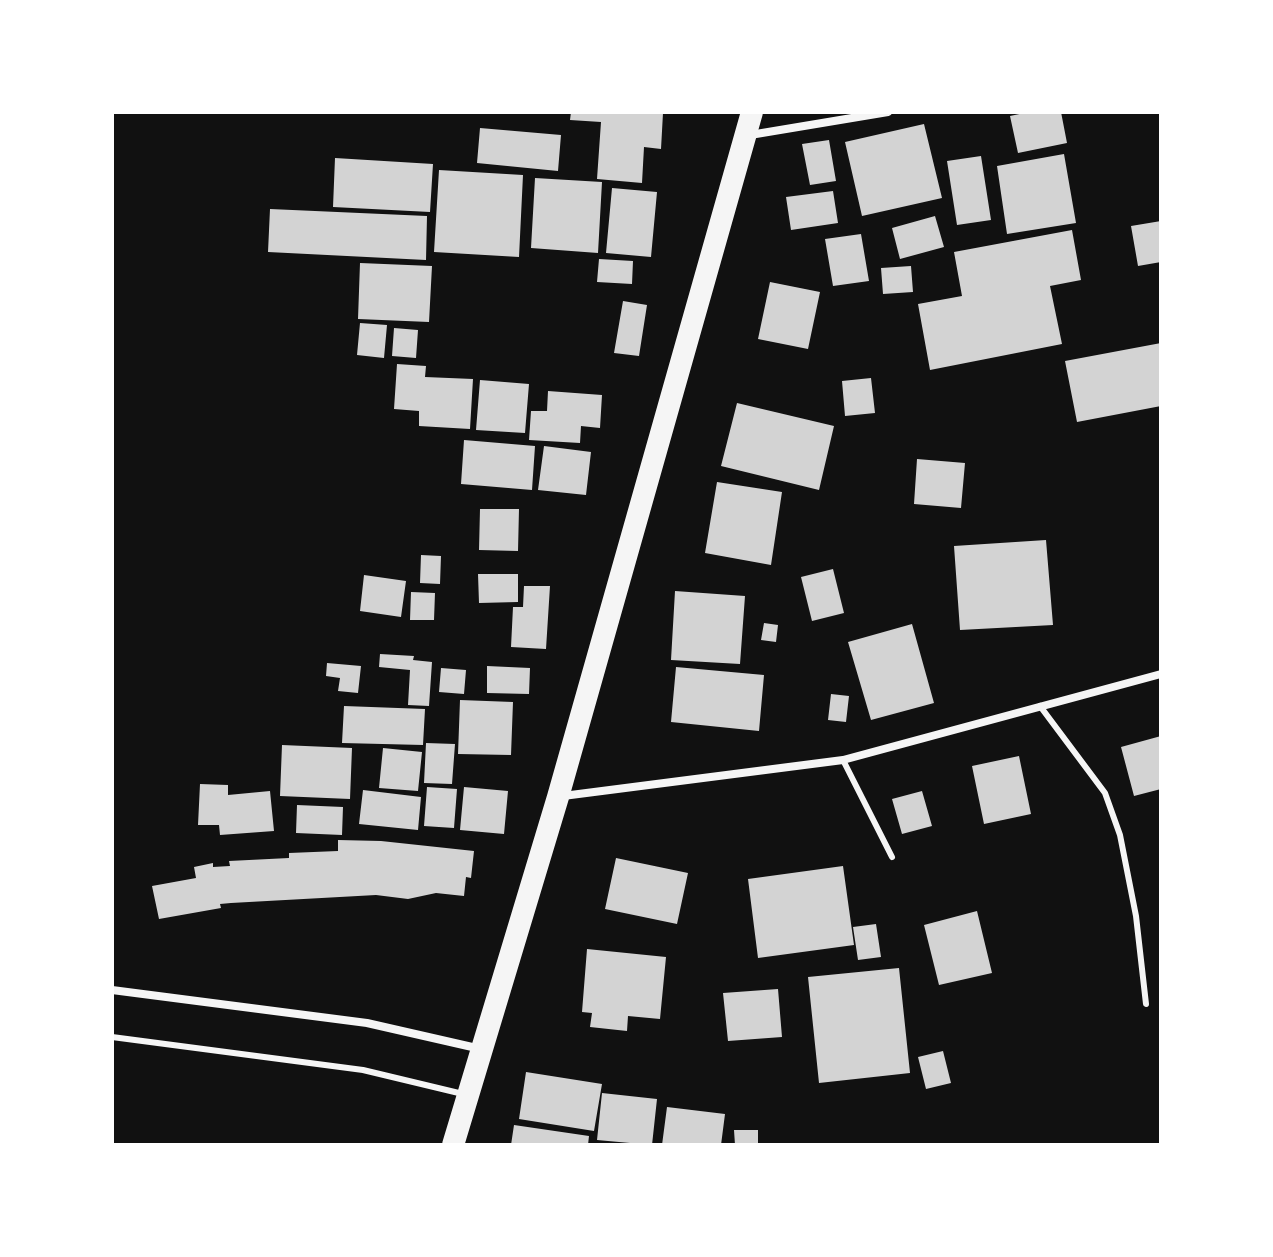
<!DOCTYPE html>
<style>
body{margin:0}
#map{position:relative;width:1273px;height:1257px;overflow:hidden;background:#111;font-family:Lato,sans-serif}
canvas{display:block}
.frame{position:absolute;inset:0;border:114px solid #fff;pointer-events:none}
</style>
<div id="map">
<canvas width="1273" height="1257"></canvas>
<div class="frame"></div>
</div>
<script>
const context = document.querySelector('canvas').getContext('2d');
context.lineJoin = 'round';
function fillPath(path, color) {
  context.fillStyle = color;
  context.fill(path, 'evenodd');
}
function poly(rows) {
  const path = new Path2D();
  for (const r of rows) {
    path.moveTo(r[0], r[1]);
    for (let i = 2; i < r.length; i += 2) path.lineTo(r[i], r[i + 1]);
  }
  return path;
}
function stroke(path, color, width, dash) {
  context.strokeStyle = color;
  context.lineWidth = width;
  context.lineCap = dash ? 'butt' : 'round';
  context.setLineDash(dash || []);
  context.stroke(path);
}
fillPath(poly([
 [571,112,663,113,661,149,644,147,642,183,597,179,601,122,570,120],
 [1029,112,1061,112,1067,143,1018,153,1010,116],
 [924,124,942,198,862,216,845,142],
 [480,128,561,135,558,171,477,163],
 [829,140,836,181,810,185,802,144],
 [1064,154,1076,223,1007,234,997,166],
 [981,156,991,220,957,225,947,161],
 [335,158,433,164,430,212,333,207],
 [439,170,523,175,519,257,434,252],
 [535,178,602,182,598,253,531,248],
 [612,188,657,192,651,257,606,253],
 [833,191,838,223,791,230,786,197],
 [270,209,427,216,426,260,268,252],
 [935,216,944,247,900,259,892,228],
 [1161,221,1161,262,1138,266,1131,226],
 [1072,230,1081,280,1050,286,1062,344,930,370,918,304,962,296,954,252],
 [861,234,869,281,833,286,825,239],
 [599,259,633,261,632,284,597,282],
 [360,263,432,266,429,322,358,319],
 [911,266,913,292,883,294,881,268],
 [770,282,820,292,808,349,758,339],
 [623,301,647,305,639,356,614,353],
 [360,323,387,325,384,358,357,355],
 [394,328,418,330,416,358,392,356],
 [1161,343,1161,406,1077,422,1065,361],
 [397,364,426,366,425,377,473,379,470,429,419,426,419,411,394,409],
 [871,378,875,413,845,416,842,381],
 [480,380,529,384,525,433,476,430],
 [548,391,602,395,600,428,581,426,580,443,529,440,531,411,547,411],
 [737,403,834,426,819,490,721,466],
 [464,440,535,446,532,490,461,484],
 [544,446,591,452,586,495,538,490],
 [917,459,965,463,961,508,914,504],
 [717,482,782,492,771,565,705,553],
 [480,509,519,509,518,551,479,550],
 [1046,540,1053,625,960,630,954,546],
 [421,555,441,556,440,584,420,583],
 [833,569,844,613,812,621,801,577],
 [478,574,518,574,518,602,479,603],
 [364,575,406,581,401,617,360,611],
 [524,586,550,586,546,649,511,647,513,607,523,607],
 [675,591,745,596,740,664,671,660],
 [411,592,435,593,434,620,410,620],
 [764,623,778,625,776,642,761,640],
 [912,624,934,703,871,720,848,642],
 [380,654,414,656,413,660,432,662,429,706,408,705,410,670,379,667],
 [327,663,361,666,358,693,338,691,340,678,326,676],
 [487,666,530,668,529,694,487,693],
 [676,667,764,675,759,731,671,722],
 [441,668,466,670,464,694,439,692],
 [831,694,849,696,846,722,828,720],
 [460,700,513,702,511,755,458,754],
 [344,706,425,709,423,745,342,743],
 [1161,736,1161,789,1134,796,1121,747],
 [426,743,455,744,452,784,424,783],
 [282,745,352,748,350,799,280,796],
 [383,748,422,752,418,791,379,788],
 [1019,756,1031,814,984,824,972,766],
 [200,784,228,785,228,795,270,791,274,831,220,835,219,825,198,825],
 [427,787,457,789,454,828,424,826],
 [464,787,508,791,504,834,460,830],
 [363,790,421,797,418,830,359,824],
 [922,791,932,826,902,834,892,799],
 [297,805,343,807,342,835,296,833],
 [338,840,381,841,474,851,471,878,466,877,464,896,436,893,408,899,376,895,231,903,220,904,221,908,159,919,152,886,196,878,194,867,213,863,213,867,230,866,229,861,289,858,289,853,338,851],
 [616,858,688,873,677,924,605,909],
 [843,866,854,945,758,958,748,879],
 [977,911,992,973,939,985,924,925],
 [876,924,881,957,858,960,853,927],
 [587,949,666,957,660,1019,628,1016,627,1031,590,1027,592,1013,582,1012],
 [899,968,910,1073,819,1083,808,977],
 [778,989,782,1037,728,1041,723,993],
 [943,1051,951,1083,926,1089,918,1057],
 [526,1072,602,1084,594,1131,519,1119],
 [602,1093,657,1099,652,1145,597,1140],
 [667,1107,725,1114,721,1145,662,1145],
 [514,1125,589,1136,588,1145,511,1145],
 [734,1130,758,1130,758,1145,735,1145]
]), '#d3d3d3');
stroke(poly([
 [1040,706,1105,793,1120,835,1136,916,1146,1004],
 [843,760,892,857],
 [112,1037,363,1070,463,1094]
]), '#f5f5f5', 6);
stroke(poly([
 [750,135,888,112],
 [563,796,843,760,1161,674],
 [112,990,367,1023,481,1049]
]), '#f5f5f5', 8);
stroke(poly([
 [453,1145,558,797,752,112]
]), '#f5f5f5', 22);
</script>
